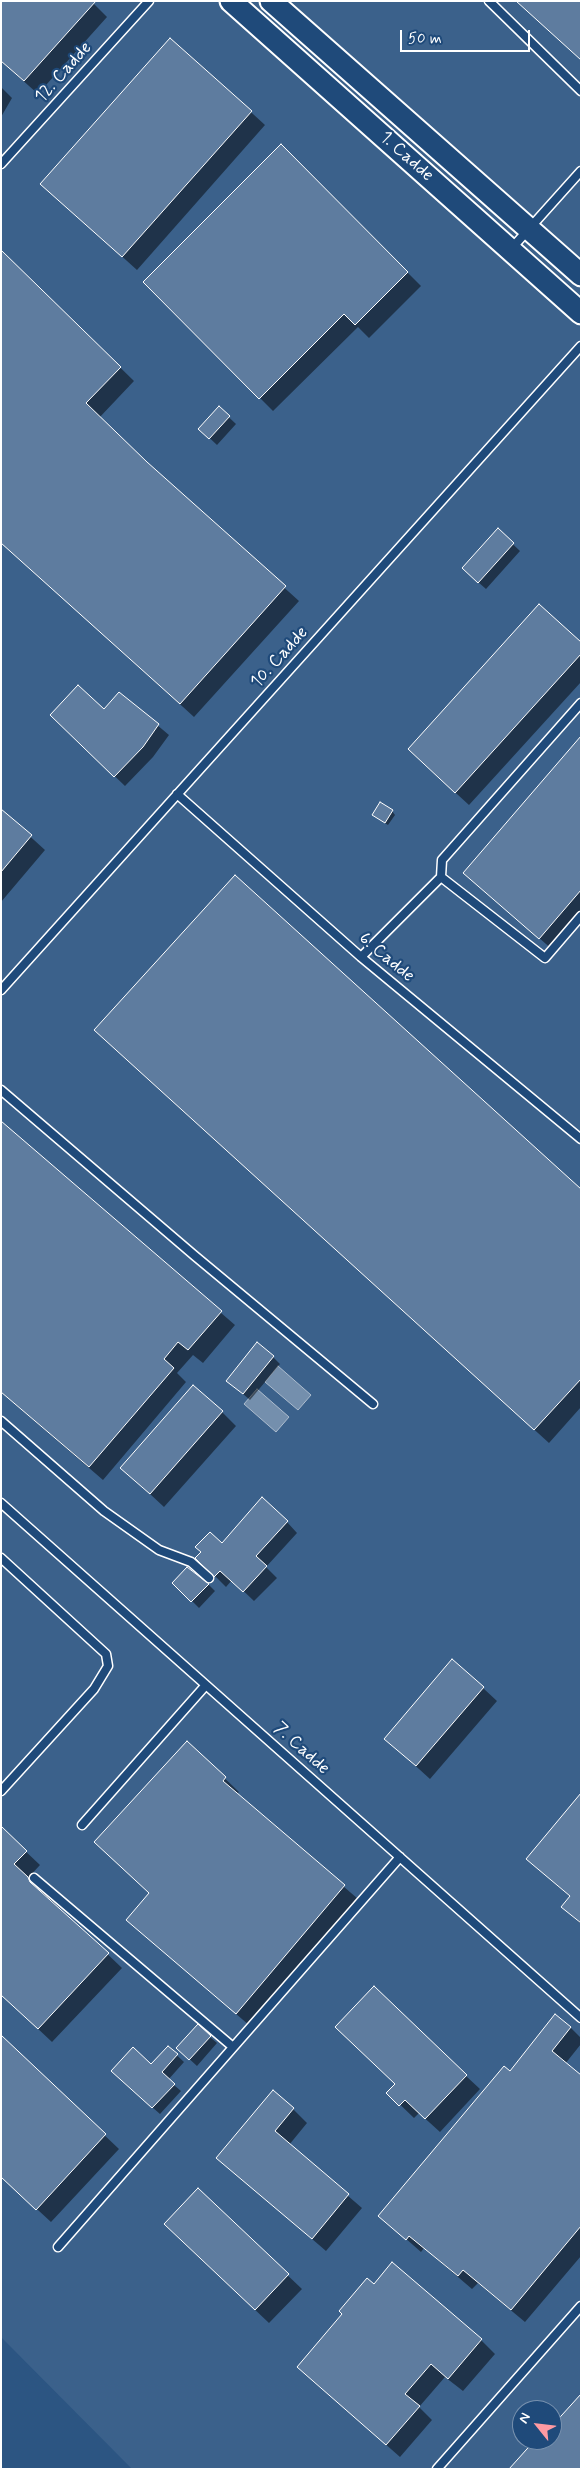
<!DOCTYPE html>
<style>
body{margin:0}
#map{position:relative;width:582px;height:2470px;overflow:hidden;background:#2c5582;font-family:Mynerve,sans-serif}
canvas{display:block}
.frame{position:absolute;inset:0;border:2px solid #fff;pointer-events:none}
.north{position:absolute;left:512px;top:2400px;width:50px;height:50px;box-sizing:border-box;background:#1f4a7a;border:1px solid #7992af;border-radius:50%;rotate:299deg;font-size:14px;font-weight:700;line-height:20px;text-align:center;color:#fff}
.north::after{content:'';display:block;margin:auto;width:18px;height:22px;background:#ff9aa2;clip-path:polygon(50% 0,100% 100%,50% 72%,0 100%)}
.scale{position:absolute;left:400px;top:30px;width:130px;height:22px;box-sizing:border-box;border:2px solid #fff;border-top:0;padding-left:6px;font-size:15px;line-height:18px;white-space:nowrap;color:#fff;-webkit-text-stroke:4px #1f4a7a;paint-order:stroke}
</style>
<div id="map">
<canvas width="582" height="2470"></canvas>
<div class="frame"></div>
<div class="north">N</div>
<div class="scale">50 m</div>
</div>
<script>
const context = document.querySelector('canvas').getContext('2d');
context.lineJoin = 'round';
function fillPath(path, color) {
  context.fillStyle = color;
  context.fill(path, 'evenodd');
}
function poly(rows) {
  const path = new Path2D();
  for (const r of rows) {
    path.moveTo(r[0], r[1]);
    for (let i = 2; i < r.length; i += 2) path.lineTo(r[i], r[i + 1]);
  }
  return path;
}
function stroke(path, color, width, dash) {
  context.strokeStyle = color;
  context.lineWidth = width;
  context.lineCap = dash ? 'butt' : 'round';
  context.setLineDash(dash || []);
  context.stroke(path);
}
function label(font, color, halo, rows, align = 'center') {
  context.font = font + ' Mynerve,sans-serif';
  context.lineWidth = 4.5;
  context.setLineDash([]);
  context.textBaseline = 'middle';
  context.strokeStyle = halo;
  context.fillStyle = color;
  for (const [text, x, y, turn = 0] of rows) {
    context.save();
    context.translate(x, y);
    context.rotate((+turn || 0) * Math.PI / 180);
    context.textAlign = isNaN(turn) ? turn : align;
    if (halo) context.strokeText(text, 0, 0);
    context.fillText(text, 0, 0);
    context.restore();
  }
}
fillPath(poly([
 [1,1,581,1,581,2469,132,2469,1,2337],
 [522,2410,552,2410,552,2440,522,2440]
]), '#3b618b');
const water = poly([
 [278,1366,311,1395,298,1410,265,1382,278,1366],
 [257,1389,289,1417,276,1432,244,1404,257,1389]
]);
fillPath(water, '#748fad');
stroke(water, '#acbcce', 1);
fillPath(poly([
 [91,1,107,17,38,94,1,61],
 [171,39,265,125,137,270,56,197],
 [1,87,12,98,1,117],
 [281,146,421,286,369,338,358,327,273,411,144,282],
 [6,256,134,381,99,418,146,463,299,601,194,717,1,541],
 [219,408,236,424,217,445,200,429],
 [498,530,520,551,486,589,470,575],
 [581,644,581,682,469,805,423,763],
 [119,693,169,735,153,757,125,786,51,715,104,711],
 [581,738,581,920,554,951,465,873],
 [1,810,45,850,1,902],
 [392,811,395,815,388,825,377,818],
 [110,1044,581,1191,581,1407,549,1443],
 [1,1123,235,1325,203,1363,193,1355,177,1373,186,1382,103,1480,1,1392],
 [273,1357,280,1364,250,1400,227,1380],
 [222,1412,236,1426,164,1507,122,1468],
 [287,1522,297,1533,266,1567,277,1578,254,1601,232,1580,226,1587,197,1558,202,1553],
 [174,1583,208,1584,215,1591,199,1608],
 [483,1688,497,1701,430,1779,386,1739],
 [187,1742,239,1792,237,1794,358,1899,250,2026,128,1920,150,1894],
 [581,1795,581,1924,563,1907,571,1897,528,1859],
 [3,1830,40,1865,28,1878,122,1968,52,2042,1,1994],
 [570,2027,581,2038,581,2044,565,2064,581,2077,581,2256,525,2322,478,2283,472,2289,424,2248,421,2252,380,2216,510,2073],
 [1,2037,119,2149,51,2222,1,2176],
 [210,2037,217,2043,197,2066,185,2055],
 [168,2047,184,2062,168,2080,181,2091,160,2114,119,2078,151,2066],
 [466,2076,480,2089,440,2132,419,2113,414,2118,388,2093],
 [293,2109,307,2123,289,2145,362,2208,326,2251,218,2158],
 [198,2190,302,2289,269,2323,179,2238],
 [374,2286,481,2340,495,2354,463,2391,445,2377,419,2407,432,2420,400,2457,298,2367,344,2314]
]), '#0007');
const building = poly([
 [1,1,96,1,24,81,1,61,1,1],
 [516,1,581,1,581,60,516,1],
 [170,38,252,111,122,257,40,184,170,38],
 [281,144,408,272,355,325,344,314,259,399,143,282,281,144],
 [1,250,121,367,86,403,147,462,286,586,180,704,1,543,1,250],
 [219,406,230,416,209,439,198,429,219,406],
 [498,528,514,543,478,583,462,568,498,528],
 [539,604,581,642,581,654,455,793,408,749,539,604],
 [78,685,104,709,119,692,159,724,143,747,114,777,50,715,78,685],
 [581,736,581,890,539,939,463,873,581,736],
 [380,802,393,810,385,823,372,815,380,802],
 [1,809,32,835,1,872,1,809],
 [235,875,581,1189,581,1379,534,1430,94,1030,235,875],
 [1,1121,222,1311,188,1350,178,1342,164,1359,174,1368,89,1467,1,1392,1,1121],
 [257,1342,274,1356,243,1394,226,1381,257,1342],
 [193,1385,223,1411,150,1494,120,1468,193,1385],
 [262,1497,288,1521,256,1556,267,1566,243,1592,220,1571,214,1577,195,1558,201,1552,195,1547,210,1532,222,1543,262,1497],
 [187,1567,209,1584,191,1602,172,1583,187,1567],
 [452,1659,484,1687,416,1766,384,1739,452,1659],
 [187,1741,226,1777,223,1781,345,1885,236,2014,126,1920,149,1893,94,1842,187,1741],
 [581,1793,581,1923,561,1907,570,1896,526,1859,581,1793],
 [1,1826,27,1851,14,1864,28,1877,30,1882,109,1953,38,2029,1,1995,1,1826],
 [374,1986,467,2075,425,2119,405,2100,399,2106,386,2093,395,2084,335,2027,374,1986],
 [555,2014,571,2027,552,2051,581,2075,581,2226,511,2310,463,2270,458,2276,409,2236,406,2240,378,2216,504,2066,510,2071,555,2014],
 [198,2024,211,2036,189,2060,176,2048,198,2024],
 [1,2035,106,2134,36,2210,1,2177,1,2035],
 [168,2046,178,2054,162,2072,175,2084,152,2108,111,2071,133,2047,151,2064,168,2046],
 [273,2090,294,2108,275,2131,349,2194,312,2239,216,2158,273,2090],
 [198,2188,289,2274,255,2310,164,2224,198,2188],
 [392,2262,482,2339,448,2379,431,2364,405,2394,420,2406,386,2445,297,2367,342,2314,339,2311,367,2278,374,2284,392,2262],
 [581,2394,581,2469,509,2469,535,2440,552,2440,552,2426,581,2394]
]);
fillPath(building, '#5e7c9f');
stroke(building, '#fff', 1);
const lane = poly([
 [489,1,581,91],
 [1,164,149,1],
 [511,249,581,171],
 [177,794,361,957,581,1139],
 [441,877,545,958,581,916],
 [361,957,441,877,442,860,581,703],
 [1,990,581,346],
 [1,1090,195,1256,373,1404],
 [1,1421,104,1511,159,1550,191,1562,209,1578],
 [1,1503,581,2018],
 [1,1558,106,1654,108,1666,94,1689,1,1791],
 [82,1825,206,1685],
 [34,1878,233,2047],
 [58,2247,400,1857],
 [437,2469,581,2306]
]);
const secondary = poly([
 [231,1,581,313],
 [271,1,581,275]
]);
stroke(lane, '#fff', 11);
stroke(secondary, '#fff', 25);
stroke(lane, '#1f4a7a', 8);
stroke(secondary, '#1f4a7a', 21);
label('18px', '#fff', '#1f4a7a', [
 ["12. Cadde",64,73,-48],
 ["1. Cadde",406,157,42],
 ["10. Cadde",280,658,-48],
 ["6. Cadde",386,958,40],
 ["7. Cadde",301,1749,42]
]);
</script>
